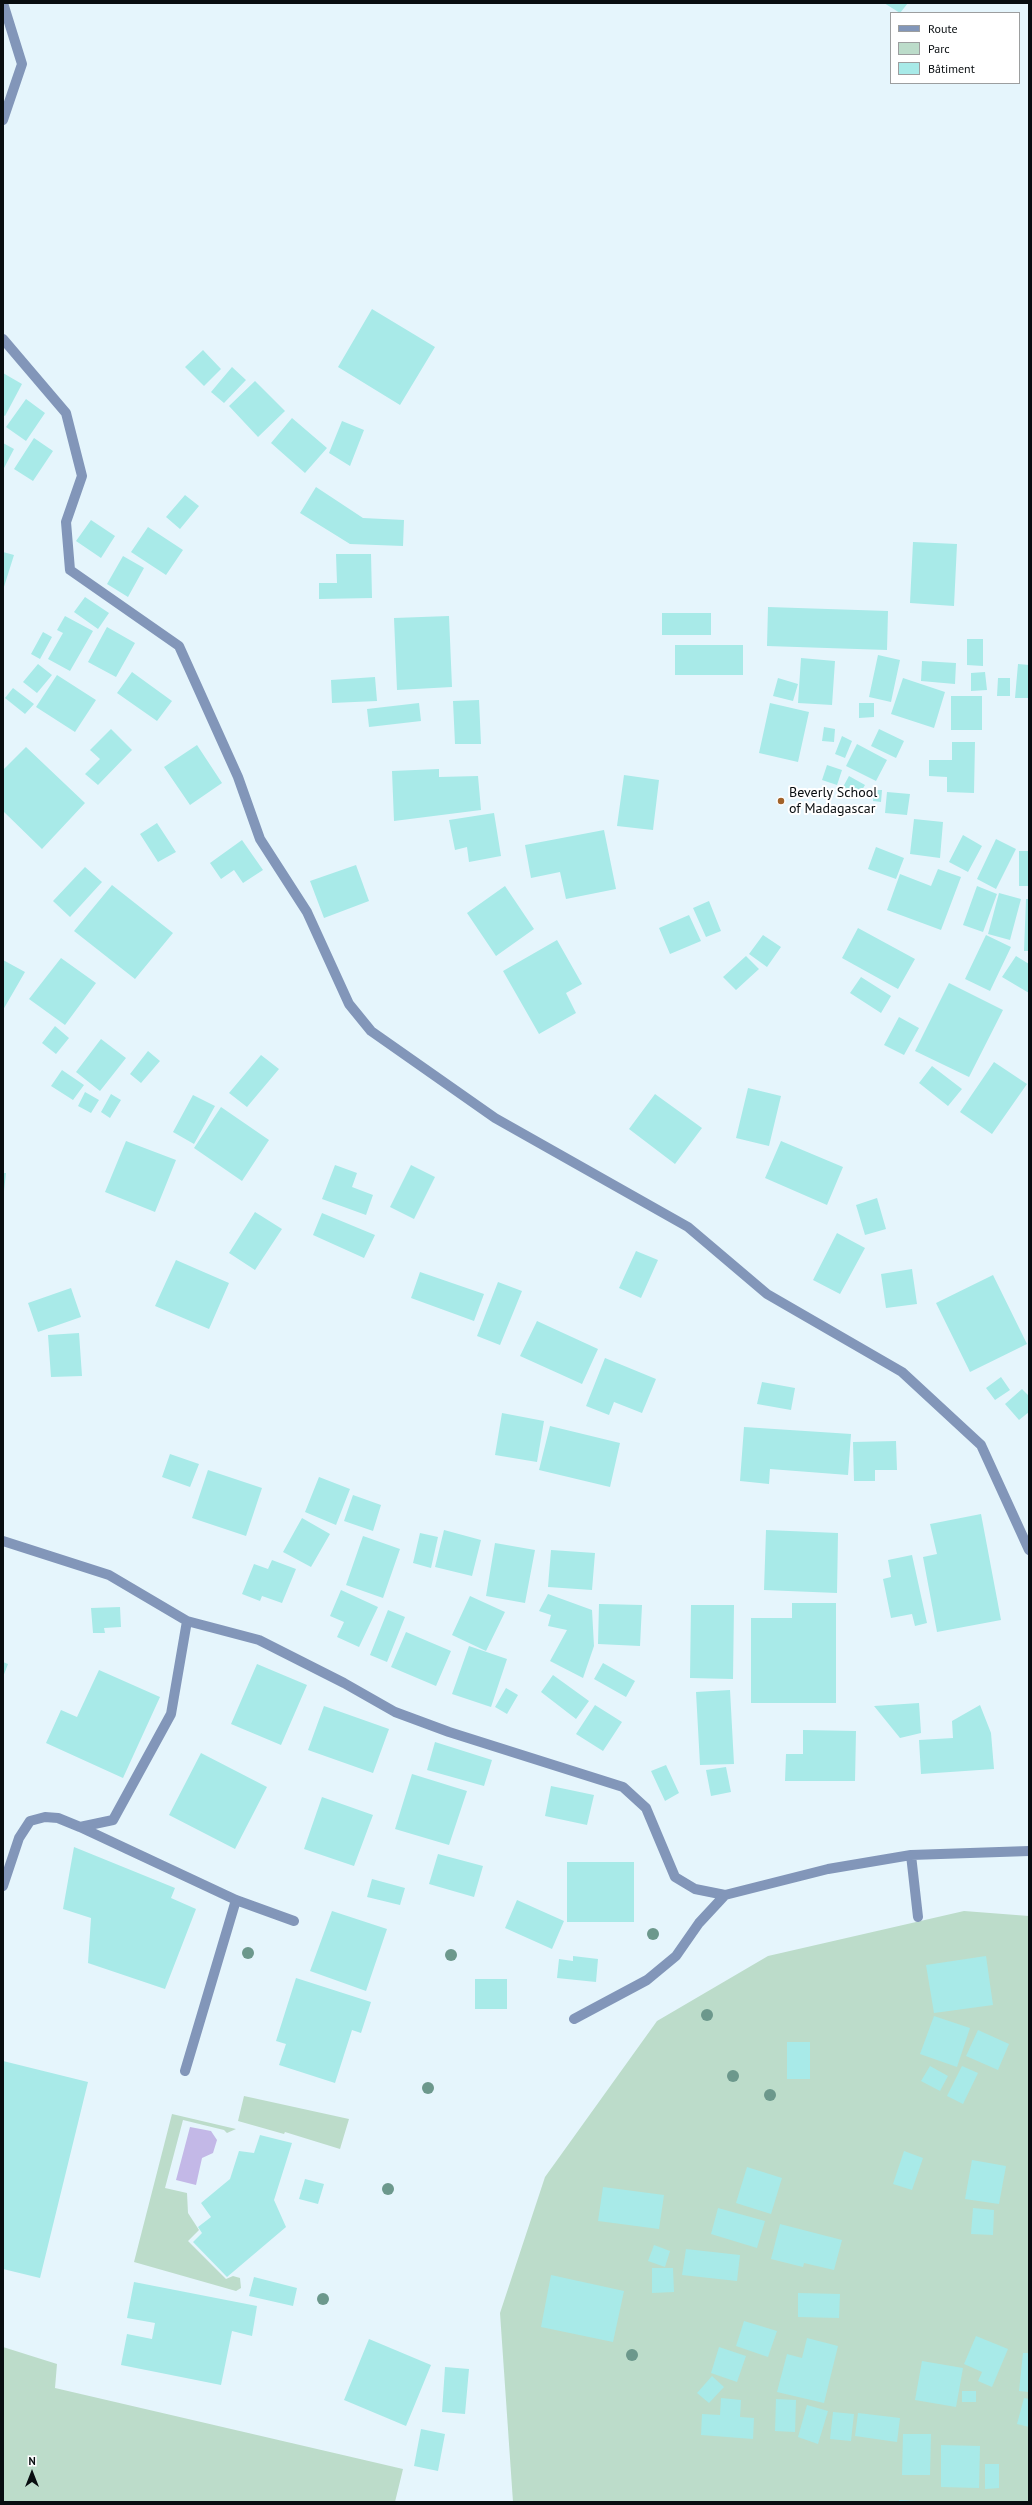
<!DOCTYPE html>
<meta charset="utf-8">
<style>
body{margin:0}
#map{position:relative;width:1032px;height:2505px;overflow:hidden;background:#e5f5fc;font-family:"PT Sans",sans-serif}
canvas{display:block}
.frame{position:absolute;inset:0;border:4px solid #080d10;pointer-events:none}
.legend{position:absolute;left:890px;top:12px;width:130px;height:72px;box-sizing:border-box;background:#fff;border:1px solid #9c9e9f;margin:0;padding:5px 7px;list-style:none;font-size:12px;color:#080d10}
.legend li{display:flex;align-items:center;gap:8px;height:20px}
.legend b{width:20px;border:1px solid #9c9e9f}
.north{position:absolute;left:12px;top:2453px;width:40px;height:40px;-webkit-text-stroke:3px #fff;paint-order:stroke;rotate:0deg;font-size:11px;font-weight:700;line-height:16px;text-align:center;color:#080d10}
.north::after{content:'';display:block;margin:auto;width:14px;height:18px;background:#080d10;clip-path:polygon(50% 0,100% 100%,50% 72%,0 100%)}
</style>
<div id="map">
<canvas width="1032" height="2505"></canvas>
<div class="frame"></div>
<ul class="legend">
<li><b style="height:5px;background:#8296b9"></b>Route</li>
<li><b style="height:11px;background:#bcdcca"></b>Parc</li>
<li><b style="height:11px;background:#a8eae8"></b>Bâtiment</li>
</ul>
<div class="north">N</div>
</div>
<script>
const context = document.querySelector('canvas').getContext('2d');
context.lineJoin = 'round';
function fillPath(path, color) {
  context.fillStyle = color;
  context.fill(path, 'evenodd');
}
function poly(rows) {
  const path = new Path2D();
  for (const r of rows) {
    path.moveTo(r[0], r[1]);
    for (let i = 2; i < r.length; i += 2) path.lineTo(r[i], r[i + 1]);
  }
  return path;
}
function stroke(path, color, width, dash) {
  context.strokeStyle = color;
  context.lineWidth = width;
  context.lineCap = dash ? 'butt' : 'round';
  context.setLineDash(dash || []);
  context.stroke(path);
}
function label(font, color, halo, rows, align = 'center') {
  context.font = font + ' "PT Sans",sans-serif';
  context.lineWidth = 4;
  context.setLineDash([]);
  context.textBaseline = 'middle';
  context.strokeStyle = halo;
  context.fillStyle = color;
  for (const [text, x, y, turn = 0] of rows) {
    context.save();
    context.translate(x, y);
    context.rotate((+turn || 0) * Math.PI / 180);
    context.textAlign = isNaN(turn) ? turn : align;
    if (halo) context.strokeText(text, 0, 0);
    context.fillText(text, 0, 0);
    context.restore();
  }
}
fillPath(poly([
 [964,1911,1029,1916,1029,2502,513,2502,500,2313,545,2177,657,2021,768,1956],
 [244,2096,349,2119,340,2149,285,2132,284,2134,238,2121],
 [172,2114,236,2129,227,2133,224,2130,183,2120,165,2188,187,2193,188,2213,199,2230,188,2241,226,2279,233,2276,240,2278,241,2288,236,2291,134,2262],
 [3,2347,57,2364,55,2388,403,2469,395,2502,3,2502]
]), '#bcdcca');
fillPath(poly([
 [190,2127,211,2131,217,2140,213,2153,202,2158,196,2185,176,2180]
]), '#c3b8e7');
fillPath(poly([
 [884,3,908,3,900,13],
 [372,309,435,347,400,405,338,367],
 [203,350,221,369,204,386,185,367],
 [232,367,246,380,224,403,211,392],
 [3,373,22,384,5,416,3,415],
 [255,381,285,411,258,437,229,406],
 [26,399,45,413,26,441,6,427],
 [292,418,327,448,305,473,271,443],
 [342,421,364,430,350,466,329,453],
 [34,438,53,451,33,481,14,469],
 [3,443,14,449,3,470],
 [316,487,363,518,404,520,403,546,350,544,300,513],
 [185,495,199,506,180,529,166,517],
 [91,520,115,536,101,558,76,541],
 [148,527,183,550,166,575,131,552],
 [913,542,957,544,954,606,910,603],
 [3,552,14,555,3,590],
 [336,554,371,554,372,598,319,599,319,583,337,583],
 [123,556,144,568,128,597,107,584],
 [85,597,109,613,98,629,74,612],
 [768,607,888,611,887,650,767,646],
 [662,613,711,613,711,635,662,635],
 [65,616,93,631,70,671,48,659,63,633,57,630],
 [449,616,452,687,397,690,394,618],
 [107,627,135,643,116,677,88,662],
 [43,632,52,637,40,659,31,654],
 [967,639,983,639,983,666,967,665],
 [675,645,743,645,743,675,675,675],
 [878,655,900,660,891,702,869,697],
 [801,658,835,661,832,705,798,703],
 [922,661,956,663,955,684,921,681],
 [38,664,52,675,37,693,23,682],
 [1018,664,1029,665,1029,698,1015,698],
 [132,672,172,701,157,721,117,693],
 [985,672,987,690,971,691,971,673],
 [57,675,96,700,75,732,36,707],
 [375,677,377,701,332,703,331,680],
 [778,678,798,684,793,701,773,696],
 [903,678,945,692,934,728,891,714],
 [998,678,1010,678,1010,696,997,696],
 [13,688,34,704,25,714,5,698],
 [951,696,982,696,982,730,951,730],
 [479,700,481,744,455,744,453,701],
 [419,703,421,721,369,727,367,709],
 [770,703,809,712,798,762,759,753],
 [859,703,874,703,874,717,859,718],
 [824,727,835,729,834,742,822,741],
 [111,729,132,750,98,785,85,774,100,759,90,750],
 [879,729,904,741,896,758,871,746],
 [842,736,852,741,845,758,835,754],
 [952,742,975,742,974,793,947,792,947,777,929,776,929,760,952,760],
 [857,744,887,760,876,781,846,766],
 [197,745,222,783,190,805,164,767],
 [26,747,85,803,42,849,3,811,3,770],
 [827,765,842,770,837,785,822,780],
 [439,769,439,777,478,776,481,810,394,821,392,771],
 [624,775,659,780,653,830,617,826],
 [849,776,865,785,859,795,843,787],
 [874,790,882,790,881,802,873,801],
 [887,792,910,794,907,815,885,813],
 [494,813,501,856,469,862,467,847,455,850,449,820],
 [914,819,943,822,940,858,910,854],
 [157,823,176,852,158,862,140,834],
 [604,830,616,889,566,899,560,872,531,878,525,845],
 [963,835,982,846,968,872,949,862],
 [996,839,1016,849,996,889,977,879],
 [242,840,263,870,243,883,234,870,221,879,210,863],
 [876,847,904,858,896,879,868,869],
 [1019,851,1029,851,1029,886,1019,886],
 [356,865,369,901,324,918,310,881],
 [85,867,102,882,70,917,53,901],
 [938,869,961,877,941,930,887,910,900,874,931,886],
 [112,885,173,933,135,979,74,931],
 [505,886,534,929,496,956,467,913],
 [977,886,997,894,983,932,963,925],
 [999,893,1021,899,1010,940,988,934],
 [1026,899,1029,899,1029,951,1024,951],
 [709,901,721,931,706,937,693,908],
 [689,915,701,941,670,954,659,928],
 [858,928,915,959,898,989,842,958],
 [763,935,781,947,767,967,749,954],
 [986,935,1011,947,990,991,965,979],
 [557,940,582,984,566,993,576,1013,539,1034,503,971],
 [746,956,759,969,736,990,723,977],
 [1016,956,1029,964,1029,993,1002,977],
 [61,958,96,983,65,1025,29,999],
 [3,960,25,972,3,1010],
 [861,977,891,996,881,1013,850,993],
 [949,983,1003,1010,969,1077,915,1051],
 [899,1017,919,1028,904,1055,884,1045],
 [55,1026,69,1038,56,1054,42,1043],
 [101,1039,126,1058,100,1091,76,1072],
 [148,1051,160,1061,141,1083,130,1074],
 [261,1055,279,1069,247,1107,229,1093],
 [994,1062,1027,1084,992,1134,960,1112],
 [932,1066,962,1089,948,1106,919,1083],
 [62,1070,84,1085,73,1100,51,1086],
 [748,1088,781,1096,769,1146,736,1138],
 [85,1092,99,1100,91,1113,78,1106],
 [111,1094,121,1100,110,1118,101,1112],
 [655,1094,702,1128,675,1164,629,1129],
 [193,1095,215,1106,194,1144,173,1132],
 [221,1107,269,1140,242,1181,194,1148],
 [126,1141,176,1160,155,1212,105,1192],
 [781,1141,843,1167,827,1205,765,1178],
 [335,1165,357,1173,352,1187,373,1195,366,1215,322,1199],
 [411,1165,435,1177,414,1219,390,1207],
 [3,1173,6,1173,4,1191,3,1191],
 [877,1198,886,1229,865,1235,856,1205],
 [255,1212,282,1229,255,1270,229,1253],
 [322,1213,375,1235,364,1258,313,1235],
 [837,1233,865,1248,840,1294,813,1280],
 [636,1251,658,1260,641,1298,619,1288],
 [176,1260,229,1283,209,1329,155,1306],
 [912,1269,917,1304,886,1308,881,1274],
 [420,1272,484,1294,474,1321,411,1298],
 [993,1275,1027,1344,970,1372,936,1303],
 [498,1282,522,1291,500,1345,477,1336],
 [71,1288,81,1317,38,1332,28,1303],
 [537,1321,598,1349,582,1384,520,1356],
 [79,1333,82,1376,51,1377,48,1335],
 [605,1358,656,1379,642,1413,614,1402,609,1415,586,1406],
 [1001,1377,1010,1390,995,1400,986,1388],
 [762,1382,795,1388,791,1410,757,1404],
 [1022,1389,1029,1396,1029,1412,1019,1420,1005,1404],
 [502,1413,544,1421,537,1462,495,1455],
 [550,1426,620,1443,610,1487,539,1470],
 [744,1427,851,1434,848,1475,770,1469,769,1484,740,1481],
 [896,1441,897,1470,875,1470,875,1481,854,1481,853,1442],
 [170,1454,199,1464,190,1487,162,1477],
 [208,1470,262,1488,246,1536,192,1518],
 [319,1477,350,1489,336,1525,305,1512],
 [353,1495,381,1505,373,1531,344,1521],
 [981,1514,1001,1620,937,1632,923,1557,937,1554,930,1524],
 [302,1518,330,1534,311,1567,283,1552],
 [444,1530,481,1540,472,1576,435,1567],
 [766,1530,838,1533,837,1593,764,1590],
 [420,1533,438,1537,431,1568,413,1563],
 [363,1536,400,1549,383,1598,346,1585],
 [495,1543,535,1550,525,1603,486,1596],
 [551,1550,595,1553,592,1590,548,1587],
 [912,1555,927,1623,915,1626,912,1614,891,1618,883,1579,891,1577,888,1560],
 [272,1560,296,1569,282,1603,262,1596,260,1601,242,1594,254,1564,268,1569],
 [341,1590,378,1607,359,1647,337,1637,344,1622,330,1616],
 [548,1594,592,1610,594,1646,583,1678,550,1661,567,1630,548,1626,551,1615,539,1611],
 [470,1596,505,1612,486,1651,452,1635],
 [792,1603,836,1603,836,1703,751,1703,751,1618,792,1618],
 [599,1604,642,1605,640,1646,598,1644],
 [691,1605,734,1605,733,1679,690,1678],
 [120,1607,121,1627,104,1628,105,1633,93,1633,91,1608],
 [388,1610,405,1617,387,1662,370,1655],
 [406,1632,451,1651,436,1686,391,1667],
 [469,1646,507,1659,491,1707,452,1694],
 [3,1662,8,1664,3,1677],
 [603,1663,635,1681,626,1697,594,1679],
 [257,1664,307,1685,281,1745,231,1724],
 [99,1670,160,1697,123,1778,46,1743,61,1710,77,1717],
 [553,1675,589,1701,576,1719,541,1692],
 [506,1688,518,1695,507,1714,495,1707],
 [730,1690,734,1764,700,1765,696,1692],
 [919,1703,921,1733,900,1738,874,1706],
 [595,1705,622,1722,603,1751,576,1734],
 [980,1705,991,1733,994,1769,921,1774,919,1740,953,1738,952,1721],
 [324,1706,389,1729,373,1773,308,1750],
 [803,1730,856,1731,855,1781,785,1781,786,1754,803,1754],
 [435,1742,492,1760,484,1786,427,1770],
 [201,1753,267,1787,235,1849,169,1815],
 [666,1765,679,1793,665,1801,651,1771],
 [726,1767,731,1792,711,1796,706,1770],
 [412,1774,467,1791,449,1845,395,1829],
 [551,1786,594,1795,587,1825,545,1816],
 [322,1797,373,1815,354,1866,304,1849],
 [74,1847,175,1888,171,1898,196,1909,165,1989,88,1963,91,1918,63,1909],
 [438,1854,483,1866,474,1897,429,1884],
 [567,1862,634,1862,634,1922,567,1922],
 [372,1879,405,1888,400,1905,367,1897],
 [517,1900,564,1921,552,1949,505,1928],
 [332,1911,387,1929,366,1991,310,1971],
 [573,1956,598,1959,596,1982,557,1978,559,1959,573,1961],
 [986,1956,993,2005,934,2013,926,1965],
 [296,1978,371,2002,361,2033,352,2030,335,2083,279,2065,286,2044,276,2041],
 [475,1979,507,1979,507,2009,475,2009],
 [934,2016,970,2028,957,2067,920,2054],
 [978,2030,1009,2044,998,2070,966,2056],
 [787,2042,810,2042,810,2079,787,2079],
 [3,2061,88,2082,40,2278,3,2269],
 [930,2066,948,2076,940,2091,921,2081],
 [962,2066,978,2073,963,2104,947,2096],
 [260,2135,292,2143,274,2200,286,2227,227,2277,193,2242,202,2233,198,2227,211,2217,201,2203,230,2179,239,2151,254,2153],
 [904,2151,923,2158,912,2190,893,2184],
 [972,2160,1006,2166,999,2204,965,2199],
 [747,2167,782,2178,771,2214,736,2203],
 [305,2179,324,2184,318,2204,299,2199],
 [603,2187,664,2195,659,2229,598,2221],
 [718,2208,765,2221,757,2248,711,2234],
 [973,2208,994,2210,993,2235,971,2234],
 [780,2224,842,2240,834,2270,804,2263,803,2267,771,2259],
 [654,2245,670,2251,665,2267,648,2261],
 [686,2249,740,2255,737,2281,682,2275],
 [652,2268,673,2268,674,2292,652,2293],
 [551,2275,624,2291,613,2342,541,2327],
 [254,2277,297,2288,293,2306,249,2296],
 [134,2282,257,2306,252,2336,232,2331,221,2385,121,2365,127,2334,152,2339,155,2323,127,2318],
 [798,2293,840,2294,839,2318,798,2317],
 [744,2321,777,2331,768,2357,736,2346],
 [976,2336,1008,2349,992,2387,978,2381,982,2372,964,2364],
 [807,2338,838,2346,824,2403,777,2392,787,2354,802,2358],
 [369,2339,431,2365,406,2426,344,2400],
 [719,2347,746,2356,737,2382,711,2373],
 [1023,2353,1029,2353,1029,2392,1019,2391],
 [922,2361,963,2368,956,2407,915,2400],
 [445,2367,469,2369,465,2414,442,2412],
 [712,2376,724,2387,709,2403,697,2393],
 [962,2391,976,2391,976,2402,962,2402],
 [721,2398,741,2400,740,2417,754,2418,753,2439,701,2435,702,2414,720,2415],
 [1024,2398,1029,2399,1029,2427,1017,2424],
 [776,2399,796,2400,795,2432,775,2431],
 [807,2405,828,2411,818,2444,798,2437],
 [833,2412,854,2414,851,2441,830,2439],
 [858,2413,900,2418,897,2442,855,2436],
 [421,2429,445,2434,438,2471,414,2466],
 [903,2434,931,2434,930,2475,902,2475],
 [941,2445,980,2446,979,2488,941,2487],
 [985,2464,999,2464,999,2488,985,2489],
 [899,2500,916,2501,916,2502,899,2502]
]), '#a8eae8');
stroke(poly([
 [3,120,22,64,3,3],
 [3,339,66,413,82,476,66,522,70,570,179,646,238,777,260,839,307,912,349,1004,371,1031,495,1118,688,1227,767,1294,902,1372,981,1445,1029,1550],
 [3,1541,109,1575,187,1621,259,1640,344,1683,395,1712,449,1732,623,1787,646,1808,675,1877,695,1889,725,1895,828,1869,911,1855,1029,1851],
 [80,1827,236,1900,294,1921],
 [911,1855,918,1917],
 [3,1886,19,1838,30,1821,45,1817,58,1818,80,1827,113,1820,171,1714,187,1621],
 [574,2019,647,1980,676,1956,699,1923,725,1895],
 [185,2071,236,1900]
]), '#8296b9', 10);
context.fillStyle = '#6c988c';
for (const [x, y] of [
 [653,1934],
 [248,1953],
 [451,1955],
 [707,2015],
 [733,2076],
 [428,2088],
 [770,2095],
 [388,2189],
 [323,2299],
 [632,2355]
]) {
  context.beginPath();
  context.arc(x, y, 6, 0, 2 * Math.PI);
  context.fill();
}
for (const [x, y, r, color] of [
 [781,801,4,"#a16229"]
]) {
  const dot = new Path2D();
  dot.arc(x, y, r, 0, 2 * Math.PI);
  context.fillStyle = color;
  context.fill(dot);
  stroke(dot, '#fff', 1.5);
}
label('14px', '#080d10', '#fff', [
 ["Beverly School",789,793],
 ["of Madagascar",789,809]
], 'left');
</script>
